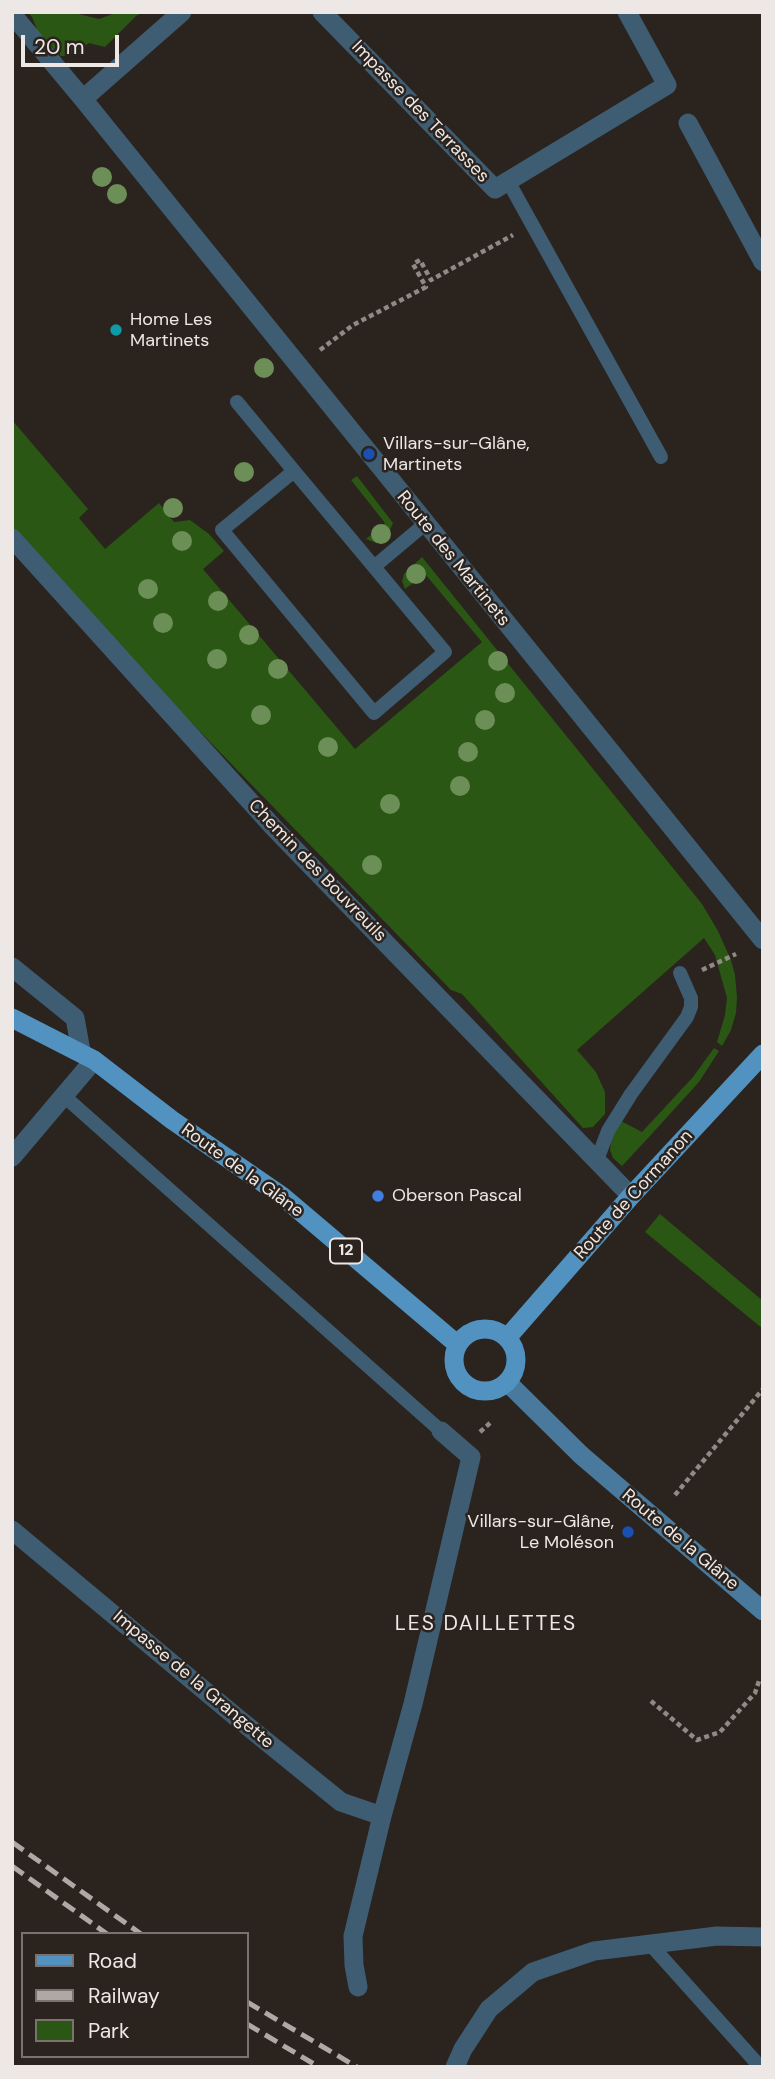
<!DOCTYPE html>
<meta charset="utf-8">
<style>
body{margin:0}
#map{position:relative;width:775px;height:2079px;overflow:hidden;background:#2b231e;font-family:"DM Sans",sans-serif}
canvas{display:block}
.frame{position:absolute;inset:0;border:14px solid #ede8e5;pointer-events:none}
.legend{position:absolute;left:21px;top:1932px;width:228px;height:126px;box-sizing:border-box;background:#2b231e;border:2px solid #79726e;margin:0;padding:9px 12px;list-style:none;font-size:21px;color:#ede8e5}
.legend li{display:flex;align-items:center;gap:14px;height:35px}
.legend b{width:35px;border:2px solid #79726e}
.scale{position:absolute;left:21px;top:35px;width:98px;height:32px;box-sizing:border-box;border:4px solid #ede8e5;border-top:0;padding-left:9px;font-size:21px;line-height:24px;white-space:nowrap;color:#ede8e5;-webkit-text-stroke:5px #2b231e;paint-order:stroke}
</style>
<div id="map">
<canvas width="775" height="2079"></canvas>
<div class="frame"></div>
<ul class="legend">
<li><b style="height:9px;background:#5192c0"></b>Road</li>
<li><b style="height:9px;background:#afa9a5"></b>Railway</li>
<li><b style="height:19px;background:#2a5713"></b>Park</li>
</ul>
<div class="scale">20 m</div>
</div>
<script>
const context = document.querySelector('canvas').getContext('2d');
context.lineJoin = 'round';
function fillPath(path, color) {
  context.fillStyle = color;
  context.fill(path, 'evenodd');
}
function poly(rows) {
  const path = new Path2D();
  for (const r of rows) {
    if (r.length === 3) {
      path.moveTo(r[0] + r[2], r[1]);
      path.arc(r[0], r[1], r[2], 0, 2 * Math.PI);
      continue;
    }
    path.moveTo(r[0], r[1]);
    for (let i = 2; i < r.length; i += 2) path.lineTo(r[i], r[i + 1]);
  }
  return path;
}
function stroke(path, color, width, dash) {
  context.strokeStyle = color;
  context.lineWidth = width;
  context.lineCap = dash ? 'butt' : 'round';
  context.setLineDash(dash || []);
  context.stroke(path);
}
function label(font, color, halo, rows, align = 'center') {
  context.font = font + ' "DM Sans",sans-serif';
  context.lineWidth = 5;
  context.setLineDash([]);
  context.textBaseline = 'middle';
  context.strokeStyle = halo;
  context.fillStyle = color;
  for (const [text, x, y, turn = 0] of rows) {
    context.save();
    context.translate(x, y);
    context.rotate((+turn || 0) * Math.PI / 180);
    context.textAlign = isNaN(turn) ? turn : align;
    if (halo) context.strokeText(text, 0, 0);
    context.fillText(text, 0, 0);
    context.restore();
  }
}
fillPath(poly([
 [28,12,71,12,99,19,118,12,144,12,136,16,105,47,89,43,68,56,61,56,38,32,32,17],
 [12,420,88,509,79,518,105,549,159,503,174,522,190,520,209,534,224,551,203,569,355,749,482,642,425,574,405,589,402,581,404,574,422,557,702,904,718,931,731,960,735,975,737,997,736,1013,731,1030,722,1046,717,1042,725,1015,727,998,715,955,704,938,577,1050,596,1072,605,1092,605,1114,593,1127,583,1128,462,994,451,990,76,604,12,531],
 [357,476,393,523,386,539,376,543,366,539,385,523,351,480],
 [714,1048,719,1051,699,1082,649,1137,622,1166,613,1158,610,1150,612,1136,621,1121,642,1132,693,1077],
 [660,1214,763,1301,763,1329,645,1232]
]), '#2a5713');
stroke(poly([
 [320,350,353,325,426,287,413,264,420,260,431,280,513,235],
 [702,970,736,954],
 [480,1432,490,1423],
 [675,1495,763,1389],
 [651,1701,697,1740,720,1732,755,1693,760,1678]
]), '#908a86', 4.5, [5, 3.5]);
stroke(poly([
 [508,181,661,457],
 [237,402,294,471],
 [294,471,445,652,374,713,222,530,294,471],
 [375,566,425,524],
 [64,1096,441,1431],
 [597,1160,608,1131,631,1094,687,1017,691,1007,691,998,680,973],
 [650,1944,755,2061]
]), '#3e5c72', 14);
stroke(poly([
 [322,12,495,189,667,85,627,12],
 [12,14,83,99,763,940],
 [83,99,182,12],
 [688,123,763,262],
 [12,538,275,829,631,1196],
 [12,967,75,1018,81,1051],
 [12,1157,94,1060],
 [12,1530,235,1716,341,1802,382,1816],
 [358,1987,354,1965,353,1936,382,1816,413,1704,471,1457,441,1431],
 [455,2067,463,2049,489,2009,533,1972,594,1951,717,1936,763,1937]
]), '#3e5c72', 19);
stroke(poly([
 [507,1382,581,1455,763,1611]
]), '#497a9e', 19);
stroke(poly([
 [12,1018,94,1060,172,1120,282,1196,458,1345],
 [485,1360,31],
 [507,1338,631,1196,763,1054]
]), '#5192c0', 19);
stroke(poly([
 [12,1842,141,1934],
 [12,1866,107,1934],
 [247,2002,357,2067],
 [247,2024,319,2067]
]), '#afa9a5', 5, [14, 7]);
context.fillStyle = '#6c8e57';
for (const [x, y] of [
 [102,177],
 [117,194],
 [264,368],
 [244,472],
 [173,508],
 [381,534],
 [182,541],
 [416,574],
 [148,589],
 [218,601],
 [163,623],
 [249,635],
 [217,659],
 [498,661],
 [278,669],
 [505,693],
 [261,715],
 [485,720],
 [328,747],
 [468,752],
 [460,786],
 [390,804],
 [372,865]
]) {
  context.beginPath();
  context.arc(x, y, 10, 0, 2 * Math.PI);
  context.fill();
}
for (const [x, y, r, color] of [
 [116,330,7,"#0f9aa8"],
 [369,454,7,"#1a4fb4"],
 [378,1196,7,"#3f7fe0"],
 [628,1532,7,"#1a4fb4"]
]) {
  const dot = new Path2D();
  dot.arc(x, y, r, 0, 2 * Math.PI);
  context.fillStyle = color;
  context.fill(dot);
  stroke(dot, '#2b231e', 2.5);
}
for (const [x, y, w] of [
 [346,1251,32]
]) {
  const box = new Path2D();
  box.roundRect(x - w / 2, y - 12.5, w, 25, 5);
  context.fillStyle = '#2b231e';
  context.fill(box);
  stroke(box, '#ede8e5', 2);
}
label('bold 16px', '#ede8e5', null, [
 ["12",346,1251]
]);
label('18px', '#ede8e5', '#2b231e', [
 ["Impasse des Terrasses",420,112,46],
 ["Route des Martinets",453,559,51],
 ["Chemin des Bouvreuils",317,871,46],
 ["Route de la Glâne",242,1171,36],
 ["Route de Cormanon",634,1195,-48],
 ["Route de la Glâne",680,1540,40],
 ["Impasse de la Grangette",193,1680,40]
]);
label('18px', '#ede8e5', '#2b231e', [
 ["Home Les",130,320],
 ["Martinets",130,341],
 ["Villars-sur-Glâne,",383,444],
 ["Martinets",383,465],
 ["Oberson Pascal",392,1196],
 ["Villars-sur-Glâne,",614,1522,"right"],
 ["Le Moléson",614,1543,"right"]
], 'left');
context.letterSpacing = '2px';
label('21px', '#ede8e5', '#2b231e', [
 ["LES DAILLETTES",486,1624]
]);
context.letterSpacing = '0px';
</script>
